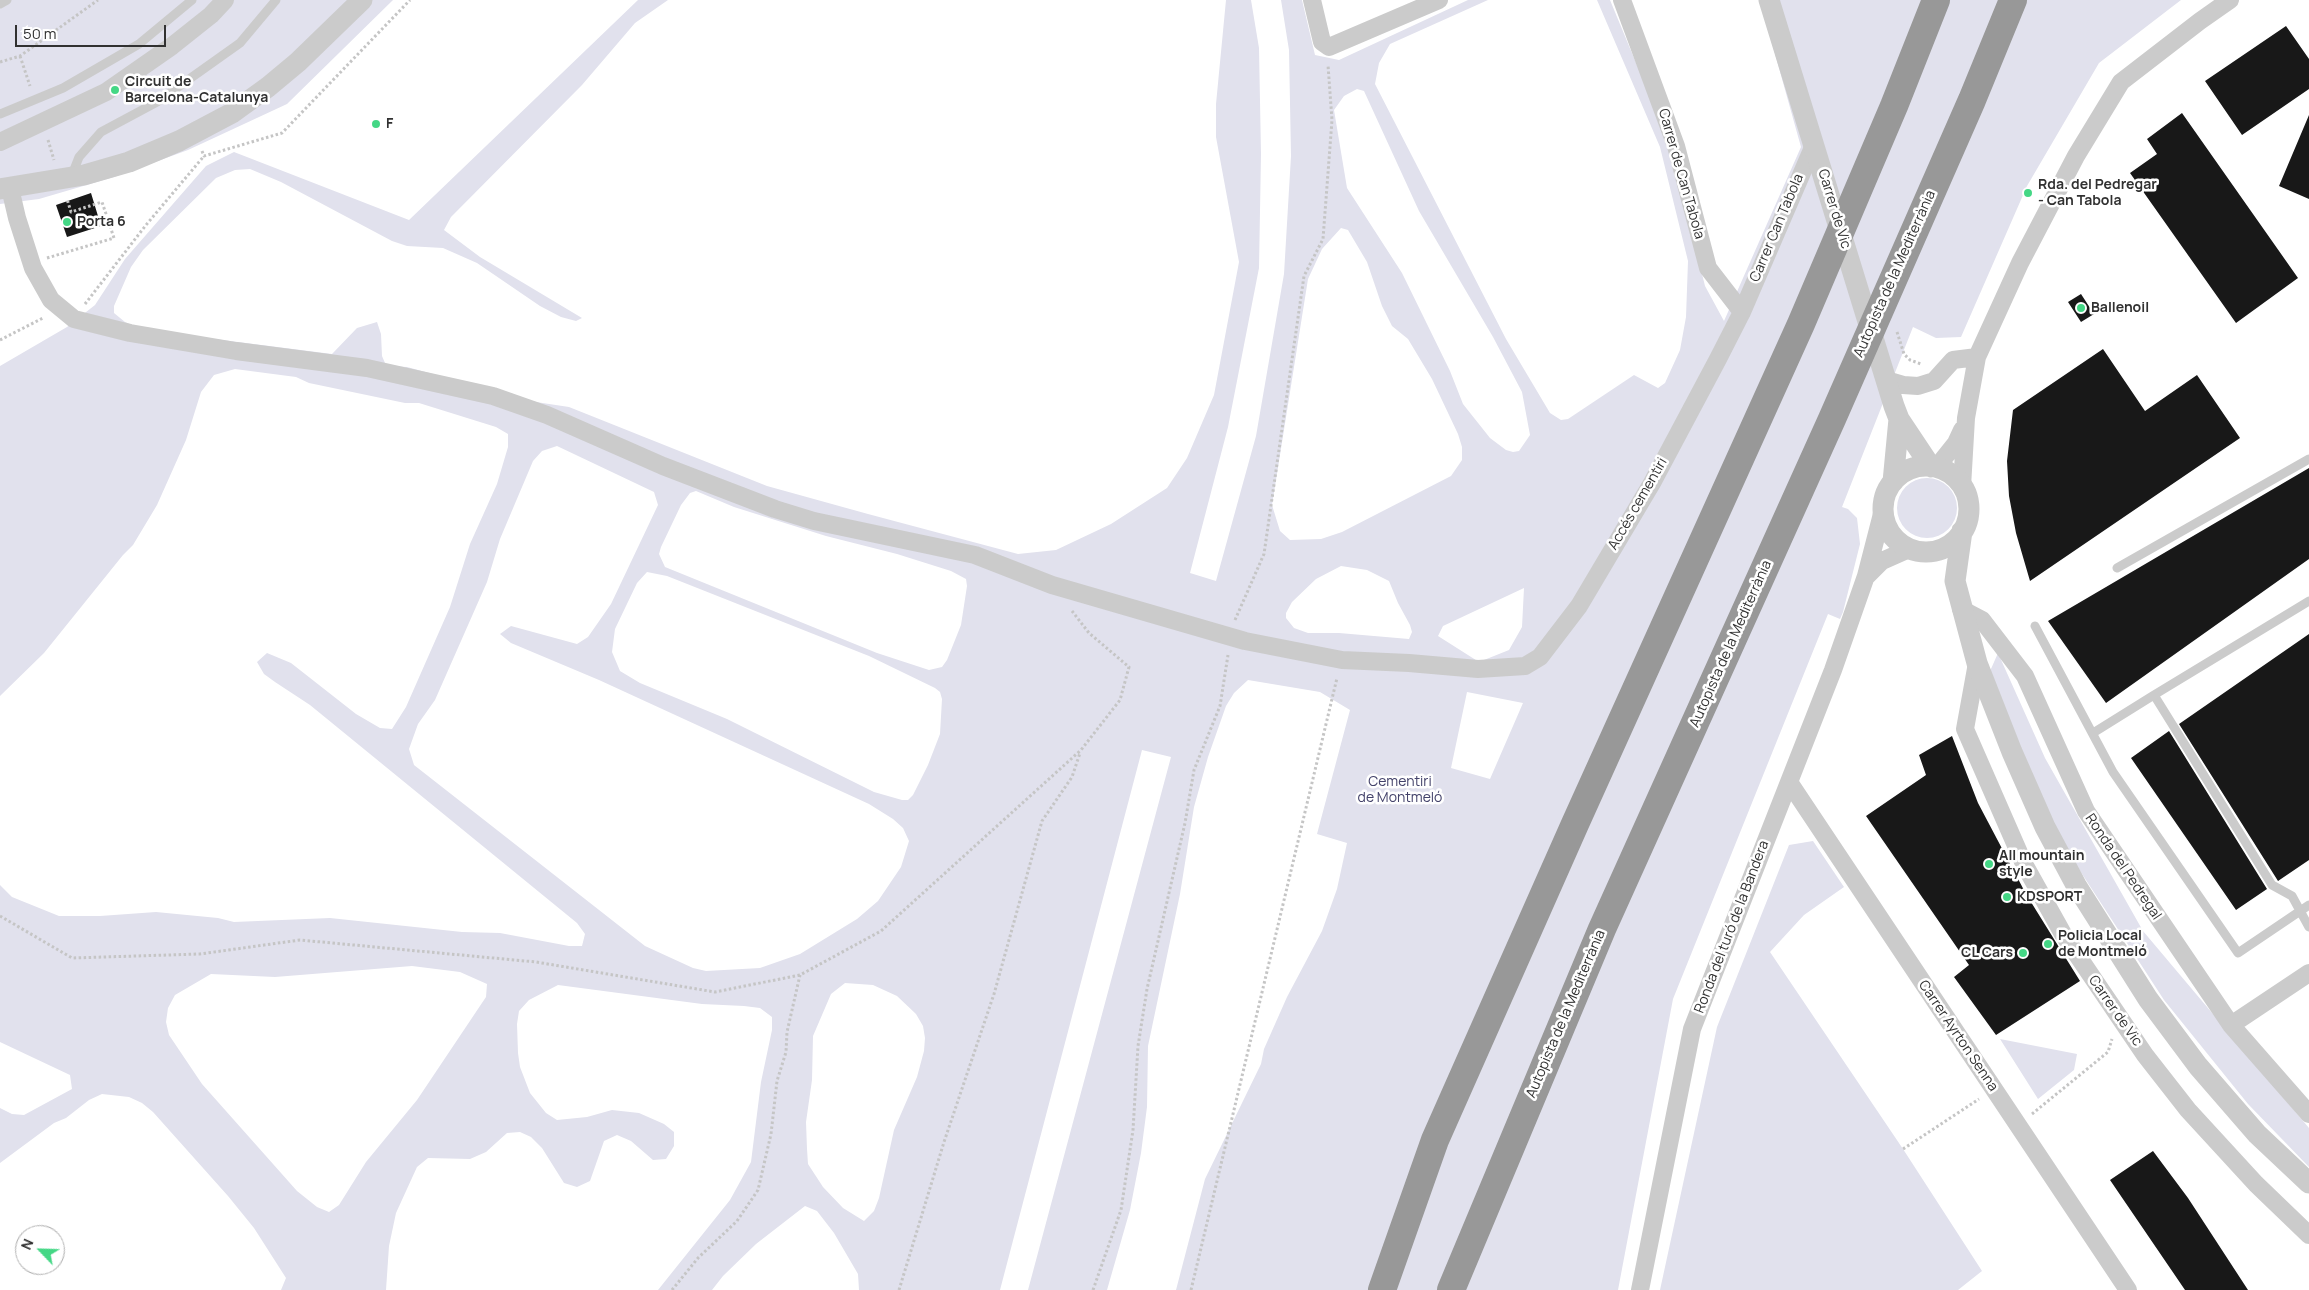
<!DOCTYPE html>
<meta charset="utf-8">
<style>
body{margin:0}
#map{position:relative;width:2309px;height:1290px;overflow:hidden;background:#fff;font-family:Manrope,sans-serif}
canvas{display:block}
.north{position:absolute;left:15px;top:1225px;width:50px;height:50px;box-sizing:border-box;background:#fff;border:1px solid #adadad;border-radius:50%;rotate:294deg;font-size:14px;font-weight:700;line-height:20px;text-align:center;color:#313131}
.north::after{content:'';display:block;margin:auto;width:18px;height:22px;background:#44d785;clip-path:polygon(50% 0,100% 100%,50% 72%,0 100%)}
.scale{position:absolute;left:15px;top:25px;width:151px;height:22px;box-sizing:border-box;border:2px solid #313131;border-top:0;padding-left:6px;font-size:15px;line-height:18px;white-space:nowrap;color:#313131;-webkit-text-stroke:4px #fff;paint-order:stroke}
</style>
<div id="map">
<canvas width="2309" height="1290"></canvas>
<div class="north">N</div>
<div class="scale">50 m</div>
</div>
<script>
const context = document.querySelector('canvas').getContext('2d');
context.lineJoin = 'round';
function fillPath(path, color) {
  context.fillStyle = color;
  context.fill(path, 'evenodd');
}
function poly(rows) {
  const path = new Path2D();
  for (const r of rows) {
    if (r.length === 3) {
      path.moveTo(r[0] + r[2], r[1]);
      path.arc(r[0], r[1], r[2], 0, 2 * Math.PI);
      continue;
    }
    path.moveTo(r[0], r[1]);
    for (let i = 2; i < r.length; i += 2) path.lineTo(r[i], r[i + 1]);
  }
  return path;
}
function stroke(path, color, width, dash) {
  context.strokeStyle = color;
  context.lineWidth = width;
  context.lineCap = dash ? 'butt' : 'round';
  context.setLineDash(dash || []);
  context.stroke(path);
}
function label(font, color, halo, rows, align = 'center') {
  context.font = font + ' Manrope,sans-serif';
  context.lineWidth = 5;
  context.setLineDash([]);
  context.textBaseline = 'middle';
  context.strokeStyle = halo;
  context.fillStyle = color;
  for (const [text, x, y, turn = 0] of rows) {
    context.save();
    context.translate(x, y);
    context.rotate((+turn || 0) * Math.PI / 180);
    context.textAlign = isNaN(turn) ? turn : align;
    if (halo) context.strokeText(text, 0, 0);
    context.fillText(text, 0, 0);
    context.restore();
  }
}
fillPath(poly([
 [0,0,393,0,287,104,188,150,114,177,39,199,0,204],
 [638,0,668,0,635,23,582,85,451,217,444,230,480,257,582,318,576,321,561,317,540,306,477,263,443,248,407,246,392,241,281,182,250,169,235,170,216,178,143,250,131,267,114,306,114,313,125,322,144,330,332,354,357,328,377,322,381,334,382,356,385,363,391,366,407,367,536,402,569,407,767,486,868,514,1018,554,1056,550,1111,524,1167,488,1187,458,1214,395,1239,262,1216,137,1216,104,1226,0,1251,0,1259,48,1261,154,1259,268,1228,427,1190,573,1216,581,1256,436,1284,274,1291,156,1289,50,1281,0,1302,0,1315,55,1339,60,1468,0,1488,0,1390,44,1379,63,1375,84,1506,339,1550,413,1561,420,1568,419,1634,375,1658,388,1665,383,1680,350,1686,317,1688,261,1660,147,1597,0,1610,0,1670,145,1705,286,1724,321,1801,147,1760,0,2181,0,2099,63,2027,186,1961,337,1936,338,1913,327,1842,507,1848,509,1857,518,1860,544,1843,612,1840,619,1828,614,1673,999,1618,1290,1176,1290,1205,1179,1261,1064,1264,1049,1287,997,1322,931,1337,889,1347,843,1317,834,1350,710,1320,692,1248,680,1234,693,1226,706,1208,757,1194,807,1180,894,1148,1046,1147,1107,1141,1153,1130,1210,1107,1290,1028,1290,1171,757,1142,750,1000,1290,859,1290,858,1274,834,1233,817,1211,805,1206,756,1244,723,1276,712,1290,658,1290,730,1200,751,1162,761,1082,772,1030,772,1017,760,1008,744,1006,702,1004,558,985,529,1000,519,1011,517,1024,518,1053,520,1067,530,1093,546,1113,557,1120,587,1117,612,1110,639,1113,664,1124,674,1132,674,1146,666,1159,653,1160,631,1141,617,1135,604,1141,590,1181,577,1187,564,1183,542,1148,531,1137,520,1132,507,1133,486,1152,470,1159,428,1158,417,1167,396,1213,389,1246,386,1290,281,1290,286,1278,254,1228,228,1196,153,1112,142,1103,129,1097,102,1094,89,1100,66,1118,54,1123,0,1163,0,1108,12,1114,24,1115,72,1089,70,1075,0,1042,0,885,12,897,59,916,100,916,156,912,218,918,234,922,330,918,462,932,500,933,569,946,582,946,585,934,577,923,310,705,275,682,264,674,257,662,267,653,291,663,356,714,380,728,392,729,406,707,450,607,470,544,497,484,508,447,508,434,496,427,419,403,405,403,309,383,296,377,235,369,214,375,201,392,186,440,157,505,133,545,123,555,44,653,0,696,0,366,67,327,95,305,125,259,206,166,234,152,409,220],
 [1357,89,1364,91,1419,211,1493,337,1522,392,1530,435,1519,451,1513,452,1506,450,1490,438,1463,404,1450,371,1402,273,1347,188,1334,110,1344,96],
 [1341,228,1348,230,1367,262,1382,306,1392,326,1408,339,1432,379,1458,434,1462,447,1462,460,1451,476,1342,532,1321,539,1290,540,1280,531,1272,505,1308,279,1322,249],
 [557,446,654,492,658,505,611,604,588,637,577,644,511,626,500,634,511,643,599,680,869,804,893,819,903,828,909,841,901,867,878,901,857,919,800,954,760,968,706,971,693,968,645,946,414,765,409,749,418,724,435,700,487,582,500,539,533,461,542,451],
 [696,491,734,507,826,536,897,554,951,571,966,579,967,586,961,625,947,660,942,667,929,670,877,653,665,567,659,554,661,547,681,505,690,493],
 [1341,566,1367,570,1389,581,1398,603,1410,625,1412,632,1409,639,1339,633,1308,633,1294,628,1286,618,1286,613,1292,602,1316,579],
 [647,572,667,576,869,656,935,688,940,692,942,699,940,734,928,765,913,795,908,800,902,800,874,792,727,719,640,683,620,671,612,652,615,629,637,583],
 [1524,588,1522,627,1509,650,1479,662,1438,636,1443,626],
 [1467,692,1523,703,1490,779,1451,768],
 [412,966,460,972,487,984,486,997,417,1100,366,1162,339,1205,329,1212,317,1207,297,1191,202,1084,169,1035,166,1022,168,1008,175,995,211,974,275,977],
 [845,983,873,985,897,996,916,1014,923,1026,925,1038,924,1051,917,1077,894,1130,879,1198,874,1211,864,1221,843,1208,823,1187,808,1164,807,1149,806,1122,812,1080,813,1036,831,994],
 [1927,508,30],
 [1998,653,2045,758,2143,931,2309,1128,2309,1167,2248,1104,2164,1000,2045,817,1987,678],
 [1813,841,1844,887,1804,915,1770,952,1903,1149,1982,1271,1958,1290,1660,1290,1717,1027,1789,845],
 [2000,1039,2077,1054,2074,1070,2038,1099]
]), '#e1e1ed');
fillPath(poly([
 [2286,26,2309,59,2309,89,2242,135,2205,81],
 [2182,113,2298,278,2236,323,2130,173,2157,154,2147,139],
 [2309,115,2309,199,2279,186],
 [91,193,101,226,67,237,56,205],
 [2081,294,2094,314,2081,322,2068,302],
 [2103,349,2145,411,2197,375,2240,438,2030,581,2016,533,2009,496,2007,461,2013,410],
 [2309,468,2309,559,2106,703,2048,621],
 [2309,634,2309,860,2278,881,2179,724],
 [2169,731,2267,889,2236,910,2131,758],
 [1952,736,1978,803,2026,894,2080,981,1996,1035,1954,977,1969,965,1866,816,1926,775,1919,755],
 [2153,1151,2188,1198,2248,1290,2185,1290,2110,1180]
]), '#181818');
stroke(poly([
 [20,56,30,86],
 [0,62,20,56,98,0],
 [48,140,54,160],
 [202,151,204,156,282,133,410,0],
 [47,258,114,238,102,202,71,212,67,199],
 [85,304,146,225,204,156],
 [1897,332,1904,354,1910,360,1921,364],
 [0,340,43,318],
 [1235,620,1264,554,1304,276,1323,239,1332,120,1328,65],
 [0,916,72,958,200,954,300,940,536,962,715,992,800,975,881,931,1081,750,1120,700,1129,667,1089,633,1072,611],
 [2032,1114,2108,1052,2112,1039],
 [1903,1149,1979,1099],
 [672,1290,698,1258,737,1221,758,1190,771,1134,777,1081,786,1052,787,1032,800,975],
 [899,1290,944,1142,994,994,1042,821,1072,777,1080,753],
 [1093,1290,1121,1210,1133,1130,1138,1046,1147,989,1185,823,1194,770,1220,706,1228,655],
 [1191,1290,1337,678]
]), '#c5c5c5', 3, [2.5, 2.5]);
stroke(poly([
 [0,4,7,0],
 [0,114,63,88,139,44,192,0],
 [72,175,79,157,101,132,157,102,240,43,276,0],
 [2117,568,2309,459],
 [2309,601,2154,695,2272,885,2292,896,2309,927],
 [2035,626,2113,772,2238,953,2309,905],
 [2093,733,2154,695]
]), '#cbcbcb', 9);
stroke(poly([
 [1312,0,1322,42,1329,47,1439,0],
 [1622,0,1676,146,1708,268,1742,312],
 [0,142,106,92,172,46,211,15,225,0],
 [10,188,17,218,33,268,51,300,74,319,130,333,236,351,367,368,493,396,547,415,663,466,775,509,814,521,975,555,1052,585,1245,641,1342,660,1409,663,1478,669,1525,666,1540,657,1579,606,1652,483,1718,359,1742,312,1814,145],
 [1886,380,1903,385,1918,386,1934,381,1953,360,1977,357],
 [1936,468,1956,443,1962,430],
 [1962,487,1966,418,1977,357,2020,263,2076,156,2121,82,2200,21,2230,0],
 [1867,576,1882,561,1909,549],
 [1961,609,1982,620,2025,676,2086,811,2231,1025,2309,1114],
 [1977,663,1965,729,2024,864,2063,934,2145,1055,2188,1110,2256,1184,2309,1235],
 [1789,782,2128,1290],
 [2231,1025,2309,973],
 [1640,1290,1692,1029,1833,670,1866,576,1883,510]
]), '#cbcbcb', 18);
stroke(poly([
 [1769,0,1894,406,1899,419,1931,467],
 [0,189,84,175,129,162,179,141,232,113,268,87,298,62,362,0],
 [1926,509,43],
 [1893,482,1899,419],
 [1962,531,1955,581,1977,663,2012,752,2045,827,2076,885,2148,999,2198,1066,2257,1134,2309,1183]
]), '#cbcbcb', 21);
stroke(poly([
 [1382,1290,1435,1140,1575,824,1801,324,1894,106,1936,0],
 [1451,1290,1602,929,1832,419,1972,100,2013,0]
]), '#989898', 28);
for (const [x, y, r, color] of [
 [115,90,5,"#44d785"],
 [376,124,5,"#44d785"],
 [2028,193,5,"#44d785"],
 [67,222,5,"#44d785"],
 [2081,308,5,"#44d785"],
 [1989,864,5,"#44d785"],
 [2007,897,5,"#44d785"],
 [2048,944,5,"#44d785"],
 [2023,953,5,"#44d785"]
]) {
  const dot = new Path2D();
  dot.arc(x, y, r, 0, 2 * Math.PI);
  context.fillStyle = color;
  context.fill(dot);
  stroke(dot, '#fff', 2);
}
label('bold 14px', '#313131', '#fff', [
 ["Circuit de",125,82],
 ["Barcelona-Catalunya",125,98],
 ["F",386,124],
 ["Rda. del Pedregar",2038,185],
 ["- Can Tabola",2038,201],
 ["Porta 6",77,222],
 ["Ballenoil",2091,308],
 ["All mountain",1999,856],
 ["style",1999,872],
 ["KDSPORT",2017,897],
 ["Policia Local",2058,936],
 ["de Montmeló",2058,952],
 ["CL Cars",2013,953,"right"]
], 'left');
label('14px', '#313131', '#fff', [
 ["Carrer de Can Tabola",1681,174,74],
 ["Carrer de Vic",1834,209,73],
 ["Carrer Can Tabola",1777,228,-67],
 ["Autopista de la Mediterrània",1895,274,-66],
 ["Accés cementiri",1638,504,-60],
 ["Autopista de la Mediterrània",1731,644,-66],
 ["Ronda del Pedregal",2123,867,56],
 ["Ronda del turó de la Bandera",1732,927,-69],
 ["Carrer de Vic",2115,1011,55],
 ["Autopista de la Mediterrània",1566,1014,-67],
 ["Carrer Ayrton Senna",1958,1036,56]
]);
label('14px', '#43426a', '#fff', [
 ["Cementiri",1400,782],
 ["de Montmeló",1400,798]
]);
</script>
